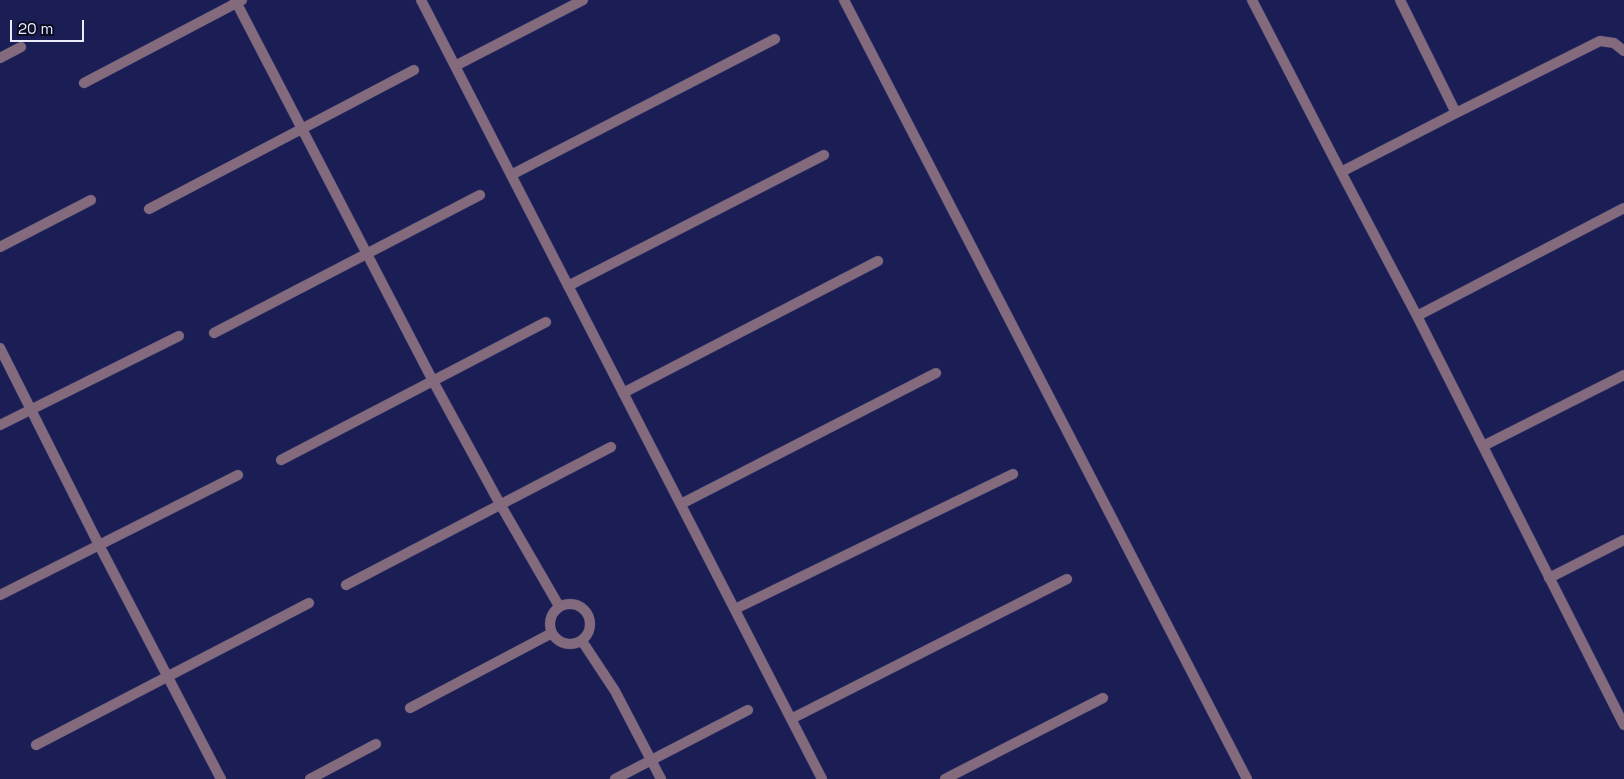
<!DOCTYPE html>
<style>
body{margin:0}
#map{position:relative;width:1624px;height:779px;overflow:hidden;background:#1b1d55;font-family:"Space Grotesk",sans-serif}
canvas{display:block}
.scale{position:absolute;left:10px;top:20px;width:74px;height:22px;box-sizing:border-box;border:2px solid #e9ecfb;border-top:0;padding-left:6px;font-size:15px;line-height:18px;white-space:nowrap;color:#e9ecfb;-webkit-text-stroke:4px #0a0c24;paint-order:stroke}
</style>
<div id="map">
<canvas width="1624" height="779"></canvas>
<div class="scale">20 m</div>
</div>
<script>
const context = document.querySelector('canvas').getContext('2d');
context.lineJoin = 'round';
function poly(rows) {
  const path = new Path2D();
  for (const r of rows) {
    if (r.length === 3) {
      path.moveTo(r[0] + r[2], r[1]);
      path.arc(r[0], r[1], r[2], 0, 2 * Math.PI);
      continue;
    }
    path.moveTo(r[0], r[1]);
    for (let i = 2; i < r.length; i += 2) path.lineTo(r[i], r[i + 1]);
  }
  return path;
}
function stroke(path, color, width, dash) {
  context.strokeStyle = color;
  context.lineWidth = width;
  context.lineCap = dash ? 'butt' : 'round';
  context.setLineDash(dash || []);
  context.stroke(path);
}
const street = poly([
 [235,0,433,381,500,504,559,606],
 [421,0,822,779],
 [844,0,1247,779],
 [1252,0,1341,172,1417,316,1624,725],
 [1400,0,1456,113],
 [0,58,21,47],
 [455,66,583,0],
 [84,83,242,0],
 [1341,172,1456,113,1600,41,1614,43,1624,51],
 [511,175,775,39],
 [149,209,414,70],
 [0,247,91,200],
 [568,286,824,155],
 [1417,316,1624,208],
 [214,333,480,195],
 [0,348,99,545,221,779],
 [623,393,878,261],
 [0,425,179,336],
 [1483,446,1624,375],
 [281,460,546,322],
 [681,504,936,373],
 [1549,578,1624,540],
 [346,585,611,447],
 [0,595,238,475],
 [570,624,20],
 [735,609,1013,474],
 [582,641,615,691,661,779],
 [410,708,552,633],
 [791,719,1067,579],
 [36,745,309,603],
 [310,779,376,744],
 [615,779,748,710],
 [945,779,1103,698]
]);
stroke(street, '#343669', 11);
stroke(street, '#836a7c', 10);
</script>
